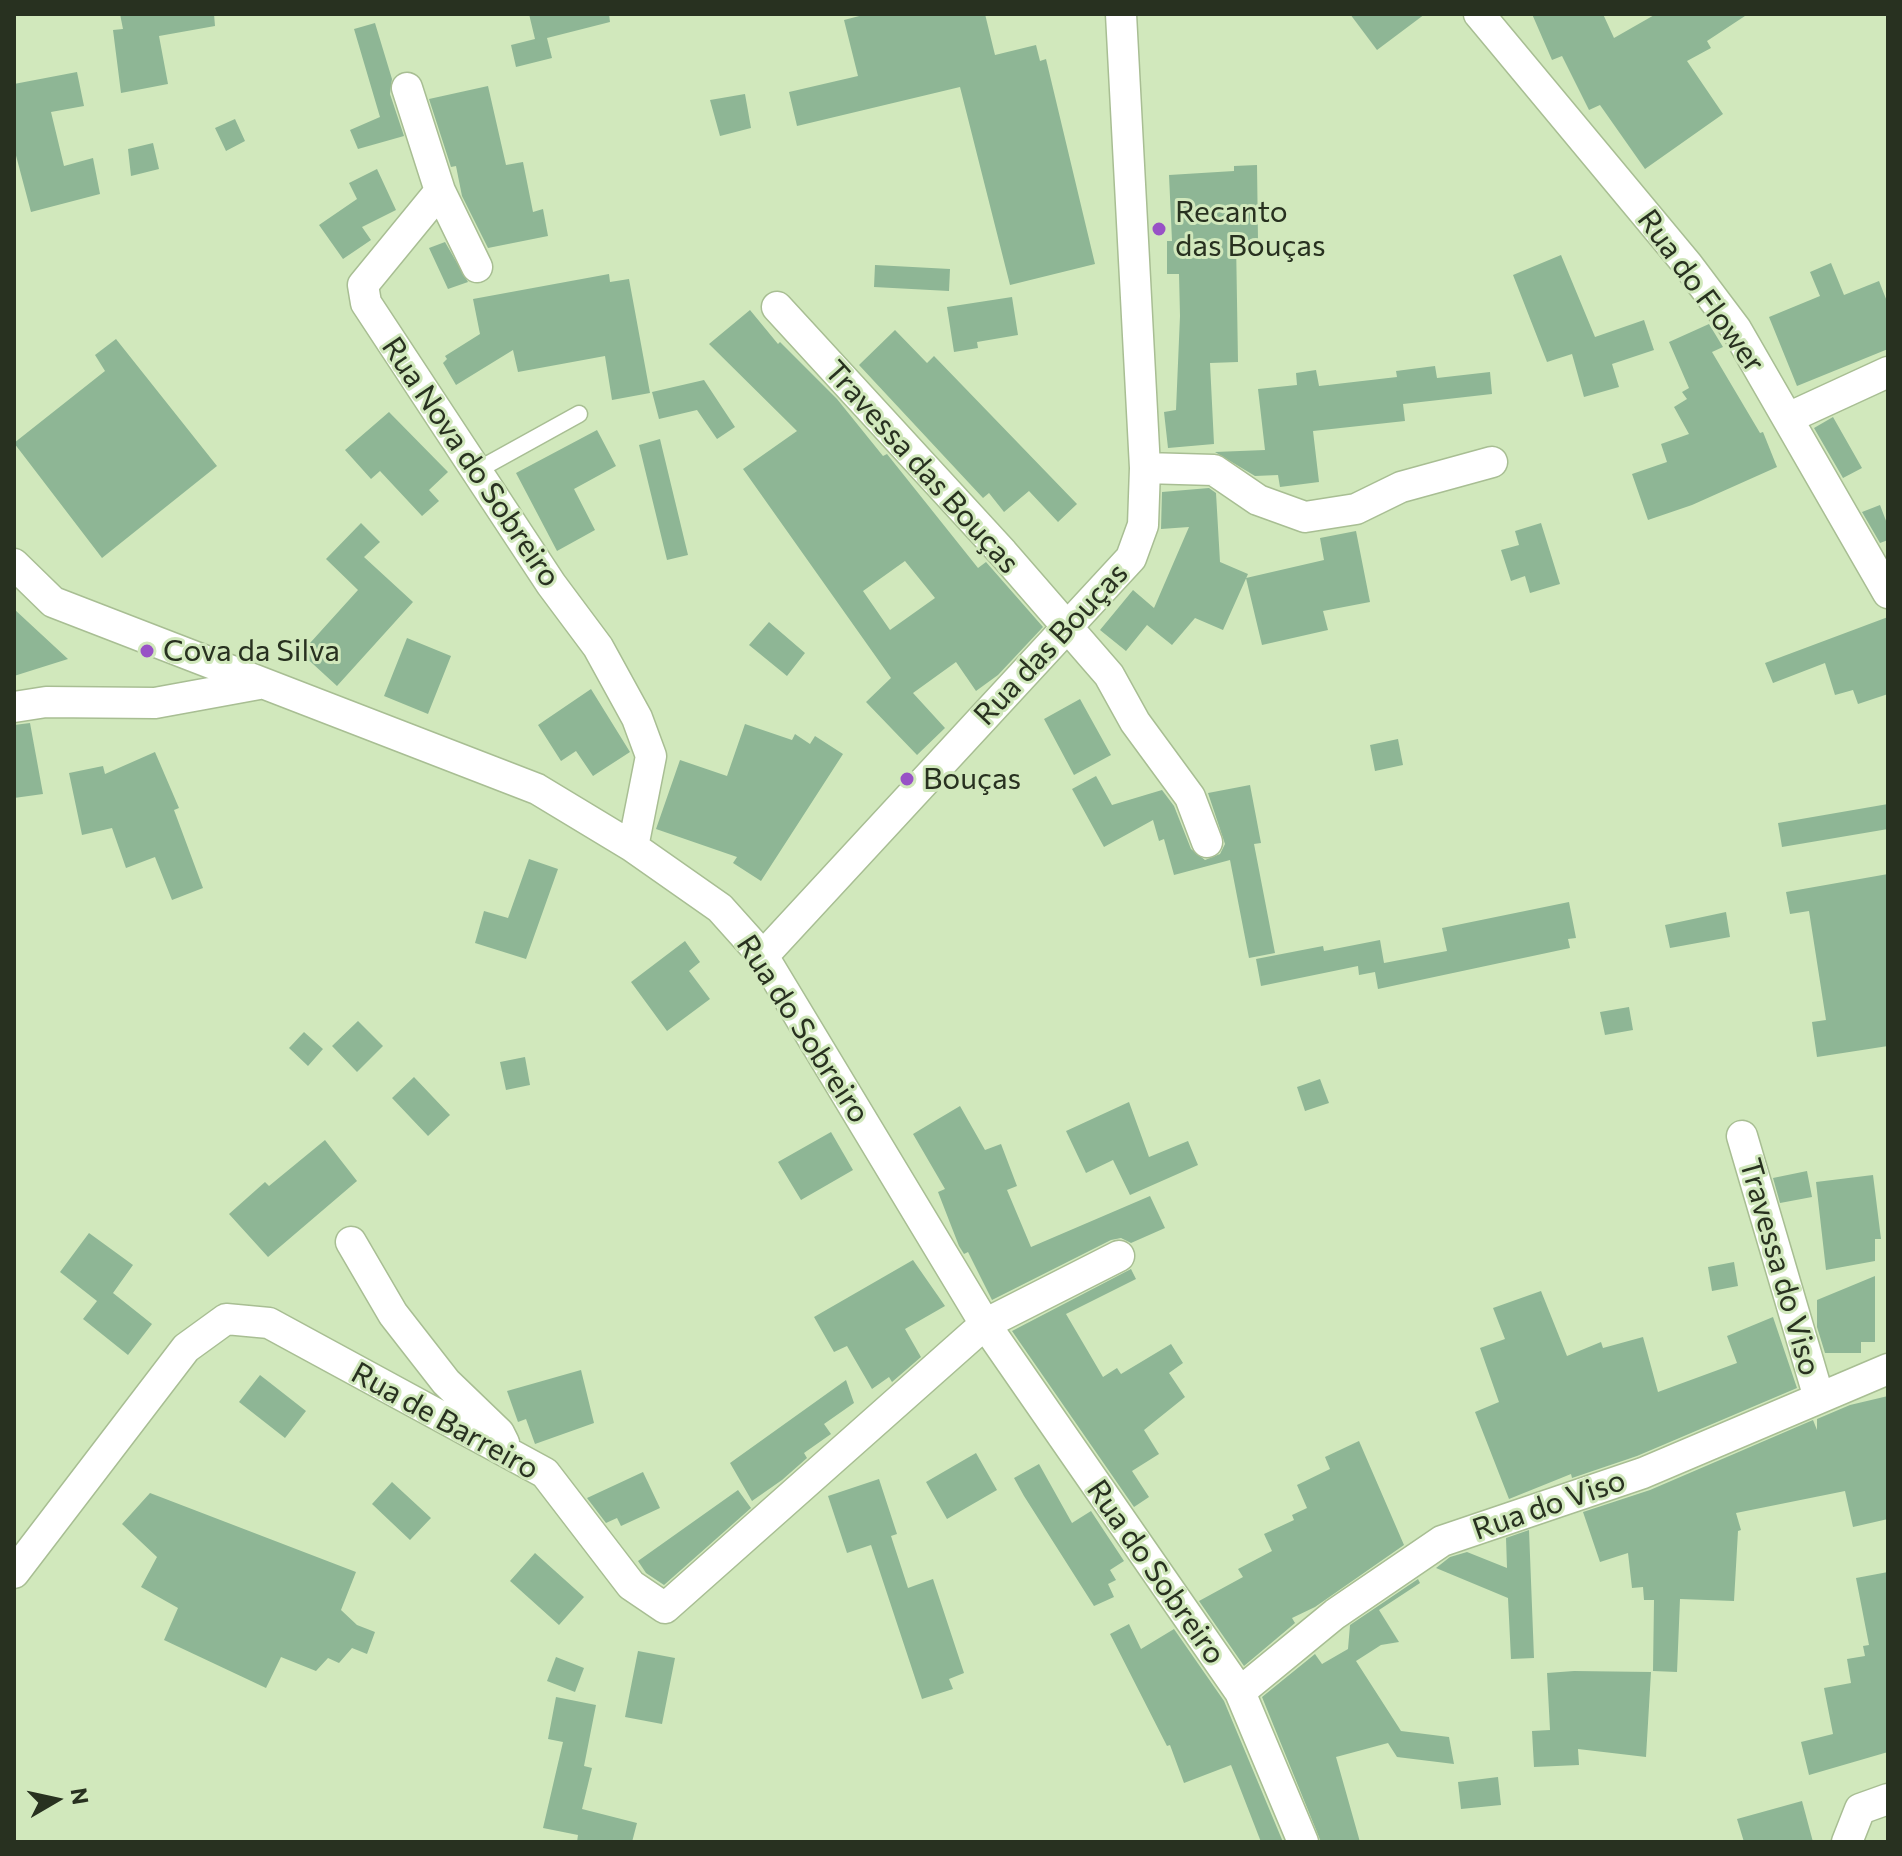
<!DOCTYPE html>
<meta charset="utf-8">
<style>
body{margin:0}
#map{position:relative;width:1902px;height:1856px;overflow:hidden;background:#d1e8bc;font-family:Commissioner,sans-serif}
canvas{display:block}
.frame{position:absolute;inset:0;border:16px solid #283120;pointer-events:none}
.north{position:absolute;left:16px;top:1760px;width:80px;height:80px;-webkit-text-stroke:6px #d1e8bc;paint-order:stroke;rotate:81deg;font-size:22px;font-weight:700;line-height:32px;text-align:center;color:#283120}
.north::after{content:'';display:block;margin:auto;width:28px;height:36px;background:#283120;clip-path:polygon(50% 0,100% 100%,50% 72%,0 100%)}
</style>
<div id="map">
<canvas width="1902" height="1856"></canvas>
<div class="frame"></div>
<div class="north">N</div>
</div>
<script>
const context = document.querySelector('canvas').getContext('2d');
context.lineJoin = 'round';
function fillPath(path, color) {
  context.fillStyle = color;
  context.fill(path, 'evenodd');
}
function poly(rows) {
  const path = new Path2D();
  for (const r of rows) {
    path.moveTo(r[0], r[1]);
    for (let i = 2; i < r.length; i += 2) path.lineTo(r[i], r[i + 1]);
  }
  return path;
}
function stroke(path, color, width, dash) {
  context.strokeStyle = color;
  context.lineWidth = width;
  context.lineCap = dash ? 'butt' : 'round';
  context.setLineDash(dash || []);
  context.stroke(path);
}
function label(font, color, halo, rows, align = 'center') {
  context.font = font + ' Commissioner,sans-serif';
  context.lineWidth = 6;
  context.setLineDash([]);
  context.textBaseline = 'middle';
  context.strokeStyle = halo;
  context.fillStyle = color;
  for (const [text, x, y, turn = 0] of rows) {
    context.save();
    context.translate(x, y);
    context.rotate((+turn || 0) * Math.PI / 180);
    context.textAlign = isNaN(turn) ? turn : align;
    if (halo) context.strokeText(text, 0, 0);
    context.fillText(text, 0, 0);
    context.restore();
  }
}
fillPath(poly([
 [120,14,214,14,215,26,159,36,168,84,121,93,113,30,123,29],
 [529,14,609,14,610,22,547,38,552,58,516,67,511,45,535,39],
 [867,14,985,14,995,55,1036,45,1040,61,1046,59,1095,264,1010,285,960,87,797,126,789,92,858,76,844,20],
 [1350,14,1425,14,1377,50],
 [1532,14,1603,14,1614,38,1656,14,1748,14,1707,41,1711,48,1687,61,1723,114,1645,169,1600,105,1589,110,1562,56,1552,60],
 [375,23,392,79,390,94,404,136,358,149,350,130,380,117,354,29],
 [77,72,84,106,51,112,64,166,93,158,100,194,31,212,14,148,14,84],
 [488,86,506,165,523,162,533,212,543,209,548,236,488,248,462,196,456,166,451,167,429,99],
 [745,94,751,128,720,136,710,100],
 [235,119,245,141,226,151,215,128],
 [153,143,159,169,131,176,128,149],
 [1257,165,1258,240,1236,240,1238,362,1210,363,1214,444,1168,448,1164,412,1176,410,1180,316,1179,274,1167,274,1167,241,1172,241,1169,175,1234,171,1234,166],
 [377,169,396,210,362,227,371,240,343,259,319,225,357,199,349,183],
 [445,242,468,282,448,289,429,248],
 [1561,255,1595,337,1644,320,1654,350,1612,364,1619,387,1584,397,1572,354,1547,362,1513,275],
 [1831,263,1844,295,1879,281,1888,304,1888,349,1797,386,1769,317,1820,296,1810,272],
 [875,265,950,269,949,291,874,287],
 [609,274,610,282,629,279,650,393,612,400,605,356,518,372,513,350,456,385,443,363,447,359,445,356,480,334,473,299],
 [1012,297,1018,335,977,342,978,348,954,352,947,307],
 [750,310,778,344,780,342,837,399,883,456,887,454,978,568,986,562,1043,627,998,675,976,691,956,662,913,693,945,728,917,755,866,702,891,678,743,469,797,431,709,344],
 [905,561,935,598,890,630,863,591],
 [1709,324,1723,347,1712,352,1760,433,1763,432,1777,467,1692,505,1648,520,1632,474,1667,462,1661,444,1689,434,1674,407,1687,399,1682,392,1689,388,1669,342],
 [895,330,927,363,934,356,1077,504,1058,522,1029,491,1004,512,989,493,983,498,859,365],
 [116,339,217,466,102,558,14,443,105,371,95,355],
 [1435,366,1437,378,1490,372,1492,394,1403,404,1405,421,1313,431,1319,482,1280,487,1278,475,1255,476,1215,452,1265,450,1258,389,1297,385,1296,373,1316,370,1319,386,1397,377,1396,371],
 [704,380,735,427,717,439,697,410,659,419,652,392],
 [389,412,448,472,429,490,439,501,422,516,380,471,371,479,345,450],
 [1833,417,1862,468,1843,478,1814,428],
 [597,430,616,466,574,489,595,530,557,551,516,473],
 [660,439,688,555,667,560,639,445],
 [1209,488,1216,493,1220,562,1248,574,1223,630,1195,618,1172,645,1147,625,1126,651,1100,630,1133,590,1154,608,1189,527,1161,529,1162,492],
 [1880,505,1888,526,1888,540,1880,543,1862,512],
 [361,523,380,542,364,557,413,602,337,686,301,653,358,590,326,559],
 [1541,523,1560,584,1530,593,1525,576,1511,581,1501,550,1519,545,1515,531],
 [1356,531,1370,602,1323,611,1328,630,1262,645,1246,578,1324,560,1320,538],
 [14,609,68,659,14,676],
 [1888,617,1888,694,1858,704,1853,690,1835,695,1825,663,1773,683,1765,663],
 [769,622,805,653,787,676,749,645],
 [407,638,451,656,428,714,384,696],
 [591,689,630,752,593,776,576,751,561,761,538,725],
 [1080,699,1111,755,1074,775,1044,719],
 [30,723,43,794,14,798,14,725],
 [745,724,792,740,795,734,810,744,815,736,843,754,761,881,733,863,737,857,656,829,680,760,727,776],
 [1398,739,1403,765,1375,771,1370,745],
 [155,752,179,808,174,810,203,888,172,900,155,857,126,868,112,828,82,835,69,773,103,766,105,774],
 [1096,776,1112,805,1162,790,1174,806,1191,849,1205,860,1220,854,1225,844,1208,793,1250,785,1261,843,1254,844,1275,953,1249,958,1230,860,1174,875,1164,839,1159,841,1153,820,1104,847,1072,789],
 [1888,804,1888,829,1782,847,1778,823],
 [529,859,558,869,526,959,475,943,484,911,508,918],
 [1888,874,1888,1046,1817,1057,1812,1022,1826,1020,1809,911,1790,914,1786,892],
 [1569,902,1576,938,1568,939,1570,948,1378,989,1375,972,1359,975,1358,966,1261,986,1256,959,1323,946,1324,951,1380,940,1384,963,1447,951,1442,928],
 [1726,912,1730,937,1670,948,1665,925],
 [685,941,700,962,689,971,710,999,667,1031,631,982],
 [1629,1007,1633,1030,1605,1035,1600,1012],
 [358,1021,383,1046,357,1072,332,1046],
 [304,1032,323,1049,308,1066,289,1048],
 [525,1057,530,1085,506,1090,500,1062],
 [414,1077,450,1115,428,1136,392,1098],
 [1320,1079,1329,1103,1305,1111,1297,1087],
 [1129,1102,1149,1157,1188,1141,1198,1165,1130,1195,1113,1160,1086,1173,1066,1131],
 [960,1106,985,1150,1001,1144,1017,1186,1007,1190,1031,1247,1150,1196,1165,1228,1131,1243,1121,1238,1111,1240,992,1300,968,1252,964,1254,959,1246,938,1192,945,1189,913,1134],
 [831,1132,853,1170,801,1200,778,1162],
 [325,1140,357,1181,268,1257,229,1214,265,1182,269,1186],
 [1807,1171,1812,1197,1780,1203,1773,1178],
 [1873,1175,1881,1239,1875,1239,1875,1261,1826,1270,1816,1182],
 [89,1233,133,1265,113,1293,152,1324,128,1355,83,1319,97,1301,60,1272],
 [913,1260,945,1306,905,1329,921,1357,892,1382,889,1377,872,1389,847,1346,834,1352,814,1317],
 [1734,1262,1738,1286,1712,1291,1708,1267],
 [1131,1269,1136,1279,1066,1314,1103,1377,1117,1368,1121,1374,1171,1344,1183,1363,1169,1373,1185,1397,1144,1430,1159,1454,1132,1471,1149,1497,1134,1507,1012,1331],
 [1875,1276,1875,1342,1861,1342,1861,1353,1825,1353,1817,1327,1817,1300],
 [1541,1291,1567,1356,1601,1342,1603,1348,1643,1337,1658,1392,1737,1363,1727,1336,1773,1317,1797,1388,1637,1456,1572,1478,1571,1474,1509,1499,1475,1412,1499,1402,1480,1348,1505,1339,1493,1308],
 [581,1370,594,1423,535,1444,526,1419,518,1422,507,1391],
 [260,1375,306,1411,285,1438,239,1402],
 [846,1380,854,1403,824,1424,831,1434,804,1453,807,1458,782,1480,752,1501,730,1463],
 [1888,1396,1888,1519,1853,1527,1845,1491,1736,1513,1741,1530,1738,1531,1734,1601,1680,1599,1677,1672,1653,1671,1654,1600,1644,1600,1643,1587,1632,1588,1628,1553,1600,1562,1583,1512,1650,1490,1813,1420,1817,1430,1817,1419,1850,1405],
 [1359,1441,1404,1545,1315,1607,1292,1618,1295,1623,1244,1666,1199,1601,1243,1577,1238,1569,1272,1551,1264,1534,1294,1520,1292,1515,1307,1508,1297,1485,1330,1469,1325,1457],
 [976,1453,997,1490,947,1519,926,1482],
 [1039,1464,1072,1523,1091,1511,1124,1561,1110,1570,1116,1580,1108,1584,1114,1597,1094,1606,1024,1496,1014,1478],
 [643,1472,660,1508,621,1526,617,1518,606,1523,587,1498],
 [879,1479,897,1534,891,1536,908,1588,933,1579,964,1673,949,1679,953,1689,922,1699,871,1545,847,1553,828,1496],
 [392,1482,431,1518,410,1540,372,1504],
 [738,1490,751,1508,664,1585,646,1573,638,1561],
 [150,1493,356,1572,341,1610,357,1625,375,1632,367,1654,352,1648,339,1663,328,1658,316,1671,281,1657,266,1688,164,1640,178,1608,141,1587,157,1557,122,1524],
 [1529,1530,1534,1658,1511,1659,1508,1598,1436,1568,1450,1557,1467,1552,1507,1568,1506,1538],
 [535,1553,584,1597,559,1625,510,1581],
 [1888,1572,1888,1752,1809,1775,1801,1742,1833,1734,1824,1688,1851,1683,1847,1659,1865,1656,1863,1646,1869,1645,1856,1578],
 [1418,1579,1420,1583,1379,1610,1399,1642,1381,1645,1356,1661,1401,1731,1449,1737,1454,1764,1397,1757,1388,1743,1336,1757,1360,1842,1321,1842,1262,1697,1315,1654,1322,1664,1348,1649,1350,1625],
 [1129,1624,1141,1649,1174,1629,1224,1701,1283,1842,1261,1842,1231,1765,1184,1783,1170,1745,1167,1746,1110,1634],
 [638,1651,675,1658,662,1724,625,1717],
 [556,1657,584,1668,575,1692,547,1681],
 [1574,1671,1651,1672,1646,1757,1578,1749,1579,1765,1534,1767,1532,1731,1550,1730,1547,1673],
 [556,1697,596,1705,584,1766,592,1768,582,1809,637,1823,632,1842,577,1842,578,1835,543,1828,563,1742,548,1739],
 [1498,1777,1501,1805,1461,1809,1458,1782],
 [1802,1801,1813,1842,1744,1842,1737,1819]
]), '#8eb695');
const lane = poly([
 [476,471,579,414]
]);
const street = poly([
 [1479,14,1687,264,1736,329,1888,593],
 [407,88,440,191,477,267],
 [440,191,363,285,366,303,551,584,598,647,637,718,651,756,633,847],
 [777,307,1003,553,1109,675,1135,722,1190,797,1207,842],
 [1788,418,1888,372],
 [1145,468,1214,470,1258,500,1305,517,1356,509,1401,487,1492,462],
 [14,564,53,602,537,789,633,847,720,908,763,956,985,1324,1240,1692,1303,1842],
 [14,707,46,702,155,703,259,684],
 [763,956,1131,558,1143,525,1145,468,1121,14],
 [1742,1136,1819,1398],
 [351,1242,393,1314,446,1382,499,1433,504,1443],
 [14,1573,186,1348,226,1319,269,1323,545,1473,631,1585,665,1608,985,1324,1119,1256],
 [1240,1692,1335,1614,1442,1541,1643,1473,1888,1369],
 [1847,1842,1860,1809,1888,1799]
]);
stroke(lane, '#a8be93', 19);
stroke(street, '#a8be93', 33);
stroke(lane, '#fff', 16);
stroke(street, '#fff', 30);
for (const [x, y, r, color] of [
 [1159,229,8,"#9852c6"],
 [147,651,8,"#9852c6"],
 [907,779,8,"#9852c6"]
]) {
  const dot = new Path2D();
  dot.arc(x, y, r, 0, 2 * Math.PI);
  context.fillStyle = color;
  context.fill(dot);
  stroke(dot, '#d1e8bc', 3);
}
label('30px', '#283120', '#d1e8bc', [
 ["Recanto",1175,212],
 ["das Bouças",1175,246],
 ["Cova da Silva",163,651],
 ["Bouças",923,779]
], 'left');
label('30px', '#283120', '#d1e8bc', [
 ["Rua do Flower",1701,291,54],
 ["Rua Nova do Sobreiro",471,462,56],
 ["Travessa das Bouças",922,467,48],
 ["Rua das Bouças",1051,644,-47],
 ["Rua do Sobreiro",803,1029,57],
 ["Travessa do Viso",1780,1267,74],
 ["Rua de Barreiro",445,1421,29],
 ["Rua do Viso",1549,1505,-19],
 ["Rua do Sobreiro",1156,1572,55]
]);
</script>
